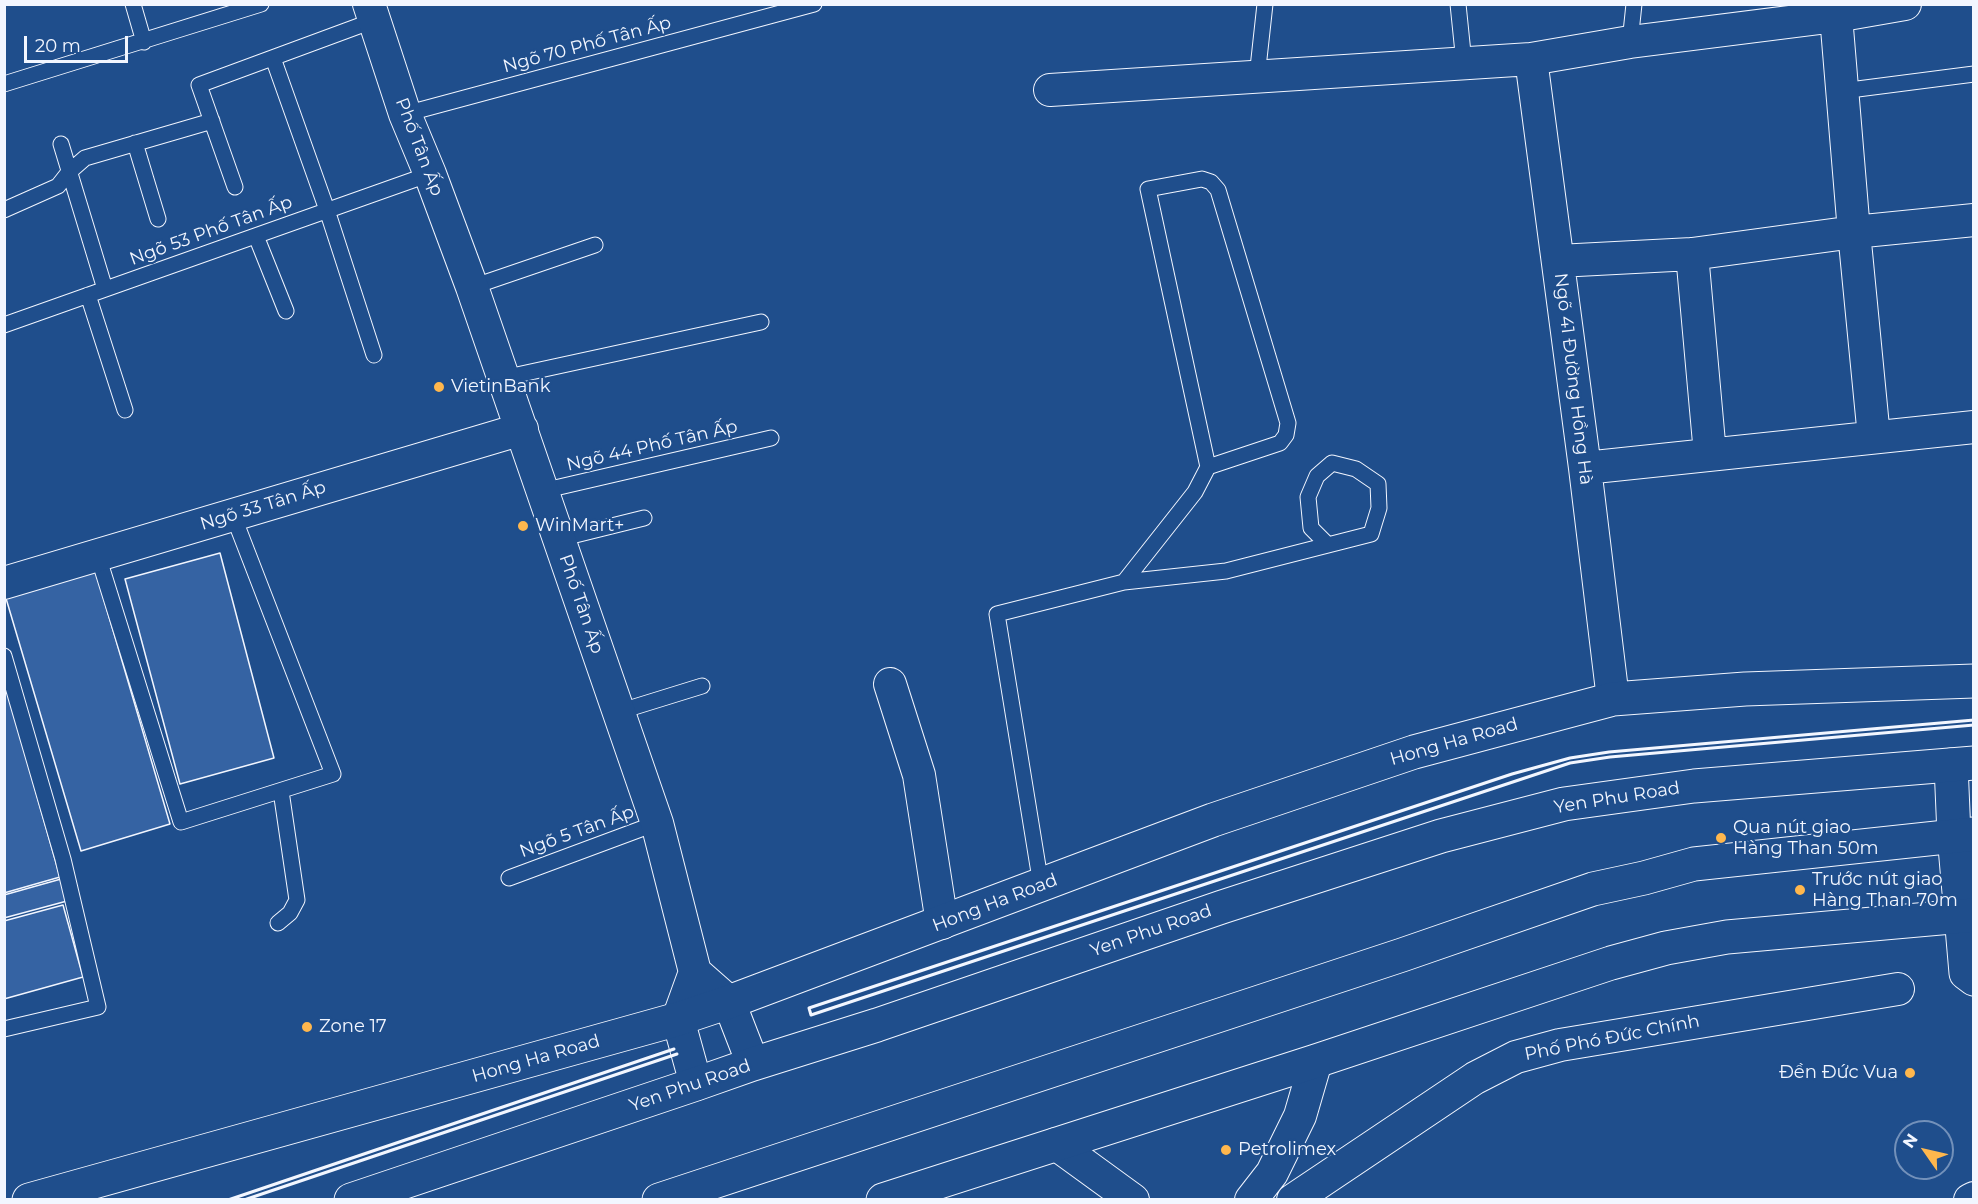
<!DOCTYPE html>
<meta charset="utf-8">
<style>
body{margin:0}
#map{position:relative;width:1978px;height:1204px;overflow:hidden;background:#1f4e8c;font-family:Montserrat,sans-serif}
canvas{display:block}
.frame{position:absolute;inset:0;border:6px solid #f2f6ff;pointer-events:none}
.north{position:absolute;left:1894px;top:1120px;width:60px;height:60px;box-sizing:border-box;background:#1f4e8c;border:2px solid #7391ba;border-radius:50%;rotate:304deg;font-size:16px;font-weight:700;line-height:24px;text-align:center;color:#f2f6ff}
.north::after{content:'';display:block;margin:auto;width:21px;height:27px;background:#ffb74d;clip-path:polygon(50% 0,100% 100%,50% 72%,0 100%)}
.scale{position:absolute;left:24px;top:36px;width:104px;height:27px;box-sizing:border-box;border:3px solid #f2f6ff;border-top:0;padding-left:8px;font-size:18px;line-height:21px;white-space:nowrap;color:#f2f6ff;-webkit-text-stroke:4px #1f4e8c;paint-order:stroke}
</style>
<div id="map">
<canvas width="1978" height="1204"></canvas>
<div class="frame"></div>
<div class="north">N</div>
<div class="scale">20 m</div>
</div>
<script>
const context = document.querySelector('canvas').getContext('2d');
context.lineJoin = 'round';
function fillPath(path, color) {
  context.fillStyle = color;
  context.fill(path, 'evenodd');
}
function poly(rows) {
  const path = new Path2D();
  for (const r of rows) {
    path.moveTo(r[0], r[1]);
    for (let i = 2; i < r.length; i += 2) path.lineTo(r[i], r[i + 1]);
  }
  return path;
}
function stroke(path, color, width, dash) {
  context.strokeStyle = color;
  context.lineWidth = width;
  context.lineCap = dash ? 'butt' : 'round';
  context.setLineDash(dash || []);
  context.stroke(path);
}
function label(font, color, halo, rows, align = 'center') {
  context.font = font + ' Montserrat,sans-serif';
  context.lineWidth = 4.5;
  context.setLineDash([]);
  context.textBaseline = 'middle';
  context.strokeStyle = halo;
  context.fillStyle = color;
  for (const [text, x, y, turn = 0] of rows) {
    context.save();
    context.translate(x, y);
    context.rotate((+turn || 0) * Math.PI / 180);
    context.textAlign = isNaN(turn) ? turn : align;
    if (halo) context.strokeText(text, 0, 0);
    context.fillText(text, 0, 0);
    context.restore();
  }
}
const building = poly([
 [220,553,274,758,180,784,125,579,220,553],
 [95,569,170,824,81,851,5,595,95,569],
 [4,679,60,877,4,893,4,679],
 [61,879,67,901,4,918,4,895,61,879],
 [63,905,83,977,4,999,4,921,63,905]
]);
fillPath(building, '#3563a3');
stroke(building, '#f2f6ff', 1.5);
const service = poly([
 [133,4,144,42],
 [1458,4,1464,63],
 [1630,42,1634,4],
 [273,58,327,210,374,355],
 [1257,77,1265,4],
 [4,84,261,4],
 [1842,91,1974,74],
 [405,114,814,4],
 [135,143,158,219],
 [61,144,105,289],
 [235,187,199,85,375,20],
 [4,210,58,186,69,172,85,158,212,121],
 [256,236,286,311],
 [472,287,595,245],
 [88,295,125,410],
 [4,325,430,174],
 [503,378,761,322],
 [542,491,771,438],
 [559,539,644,518],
 [98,556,181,822,333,774,233,515],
 [1124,582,1226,571,1371,534,1379,508,1378,484,1356,469,1332,463,1317,476,1308,497,1311,528,1327,544],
 [4,656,63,859,98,1007,4,1029],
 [618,712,702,686],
 [509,878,657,823],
 [1041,885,997,614,1124,582,1195,492,1208,467,1148,189,1202,179,1211,182,1218,190,1288,423,1286,435,1280,443,1208,467],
 [278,923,290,913,297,900,281,791]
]);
const minor = poly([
 [369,4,405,114,430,174,472,287,657,823,695,972,729,1002,753,1064],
 [1836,16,1854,232,1874,437],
 [1531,59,1585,468,1613,699],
 [1050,90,1531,59,1630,42,1836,16,1905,4],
 [1692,254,1710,454],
 [1558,261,1692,254,1854,232,1974,220],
 [1585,468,1974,427],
 [4,583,522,429],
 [890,684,919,775,942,923],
 [695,972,678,1019,696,1084],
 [1056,1144,1133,1200],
 [1251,1200,1272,1173,1300,1116,1316,1061],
 [1293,1200,1475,1078,1516,1057,1560,1045,1898,989],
 [1970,1200,1974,1198]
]);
const tertiary = poly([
 [1951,765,1954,835,1966,973,1974,979],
 [29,1200,678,1019,729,1002,1213,820,1414,752,1613,699,1745,689,1974,681]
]);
const primary = poly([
 [351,1200,696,1084,753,1064,877,1025,1222,907,1441,836,1564,804,1694,786,1974,763],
 [659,1200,1402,955,1593,889,1644,878,1694,864,1974,834],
 [883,1200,1316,1061,1611,963,1666,948,1727,937,1974,915]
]);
stroke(service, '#f2f6ff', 17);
stroke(minor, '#f2f6ff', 34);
stroke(tertiary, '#f2f6ff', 35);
stroke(primary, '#f2f6ff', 35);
stroke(service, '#1f4e8c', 15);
stroke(minor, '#1f4e8c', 32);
stroke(tertiary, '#1f4e8c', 33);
stroke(primary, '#1f4e8c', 33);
stroke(poly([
 [1974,720,1609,752,1570,758,1512,774,809,1008,811,1015,1570,763,1610,757,1974,725],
 [228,1200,674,1049],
 [244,1200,677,1054]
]), '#f2f6ff', 3);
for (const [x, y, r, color] of [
 [439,387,6,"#ffb74d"],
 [523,526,6,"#ffb74d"],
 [1721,838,6,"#ffb74d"],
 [1800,890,6,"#ffb74d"],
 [307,1027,6,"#ffb74d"],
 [1910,1073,6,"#ffb74d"],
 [1226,1150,6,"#ffb74d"]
]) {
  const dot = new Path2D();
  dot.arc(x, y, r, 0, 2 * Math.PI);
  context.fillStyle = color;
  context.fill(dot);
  stroke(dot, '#1f4e8c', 2);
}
label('18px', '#f2f6ff', '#1f4e8c', [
 ["Ngõ 70 Phố Tân Ấp",587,45,-15],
 ["Phố Tân Ấp",419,147,69],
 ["Ngõ 53 Phố Tân Ấp",211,231,-20],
 ["Ngõ 41 Đường Hồng Hà",1573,379,83],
 ["Ngõ 44 Phố Tân Ấp",652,446,-13],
 ["Ngõ 33 Tân Ấp",263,506,-17],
 ["Phố Tân Ấp",581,604,71],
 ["Hong Ha Road",1454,742,-16],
 ["Yen Phu Road",1617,798,-9],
 ["Ngõ 5 Tân Ấp",577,832,-20],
 ["Hong Ha Road",995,903,-21],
 ["Yen Phu Road",1151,931,-19],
 ["Phố Phó Đức Chính",1612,1038,-11],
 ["Hong Ha Road",536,1059,-16],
 ["Yen Phu Road",690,1086,-19]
]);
label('18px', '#f2f6ff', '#1f4e8c', [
 ["VietinBank",451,387],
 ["WinMart+",535,526],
 ["Qua nút giao",1733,828],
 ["Hàng Than 50m",1733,849],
 ["Trước nút giao",1812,880],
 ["Hàng Than 70m",1812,901],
 ["Zone 17",319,1027],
 ["Đền Đức Vua",1898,1073,"right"],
 ["Petrolimex",1238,1150]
], 'left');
</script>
